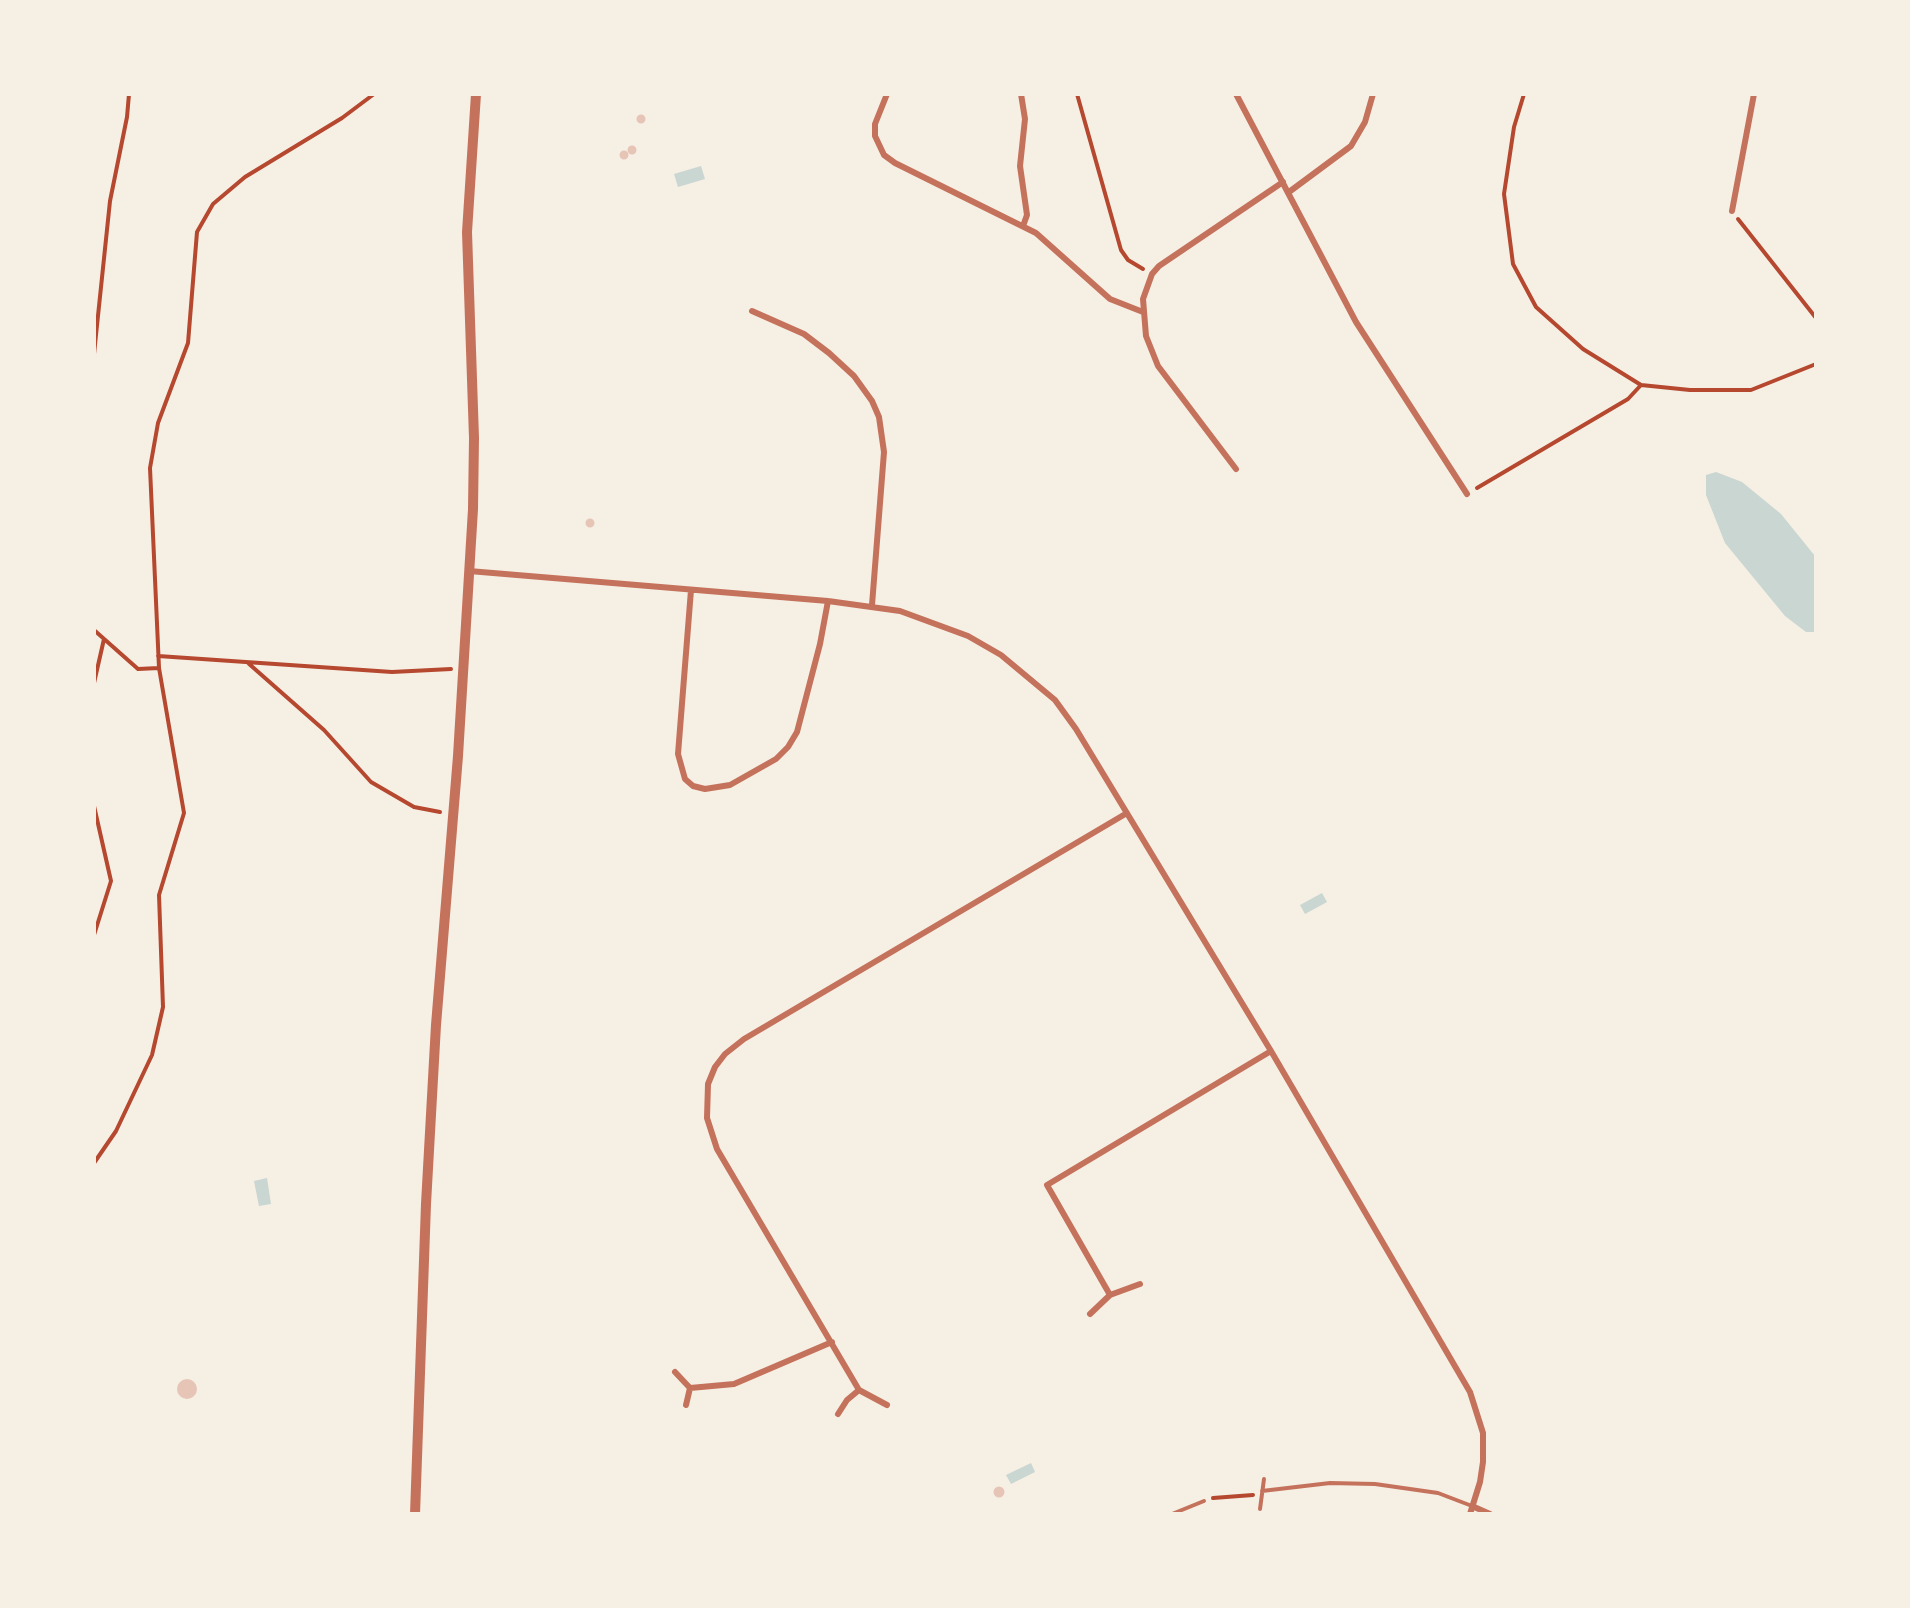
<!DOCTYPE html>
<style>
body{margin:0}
#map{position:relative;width:1910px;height:1608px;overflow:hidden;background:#f6efe4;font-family:"Varela Round",sans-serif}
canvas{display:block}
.frame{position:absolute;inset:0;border:96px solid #f6efe4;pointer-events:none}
</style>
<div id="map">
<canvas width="1910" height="1608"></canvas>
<div class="frame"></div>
</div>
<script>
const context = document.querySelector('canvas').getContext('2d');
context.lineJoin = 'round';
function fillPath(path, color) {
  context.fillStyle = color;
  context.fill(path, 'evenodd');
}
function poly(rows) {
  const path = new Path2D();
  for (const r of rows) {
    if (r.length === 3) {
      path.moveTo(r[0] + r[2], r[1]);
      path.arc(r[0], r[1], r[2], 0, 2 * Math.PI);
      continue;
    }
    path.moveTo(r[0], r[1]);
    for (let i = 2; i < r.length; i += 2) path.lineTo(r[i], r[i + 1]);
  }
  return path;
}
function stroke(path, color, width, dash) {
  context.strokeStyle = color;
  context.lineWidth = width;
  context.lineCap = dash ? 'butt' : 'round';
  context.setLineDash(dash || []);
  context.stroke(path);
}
fillPath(poly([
 [701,166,705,179,678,187,674,174],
 [1716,472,1742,482,1781,514,1815,556,1815,632,1806,632,1785,616,1725,543,1706,495,1706,475],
 [1322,893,1327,902,1305,914,1300,905],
 [267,1178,271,1204,259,1206,254,1181],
 [1031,1463,1035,1472,1011,1484,1006,1475]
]), '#c9d6d2');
fillPath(poly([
 [641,119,4.5],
 [632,150,4.5],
 [624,155,4.5],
 [590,523,4.5],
 [187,1389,10],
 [999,1492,5.5]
]), '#e6c5b7');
stroke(poly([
 [1077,94,1121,250,1128,260,1143,269],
 [1524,94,1514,127,1504,194,1513,264,1536,307,1583,349,1641,385],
 [1738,219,1816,318],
 [94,354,110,201,127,117,129,94],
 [1477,488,1628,399,1641,385,1690,390,1751,390,1816,364],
 [94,630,138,669,159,668],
 [158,656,392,672,451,669],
 [248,663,324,730,371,782,414,807,440,812],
 [94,683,104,639],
 [94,806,111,881,94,935],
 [94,1163,116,1131,152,1055,163,1007,159,895,184,813,159,668,150,468,158,423,188,343,197,232,213,204,245,177,342,118,374,94],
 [1213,1498,1253,1495]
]), '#b5482f', 4);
stroke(poly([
 [1262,1491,1330,1483,1375,1484,1438,1493,1472,1506],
 [1260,1509,1264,1479],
 [1172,1514,1204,1501]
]), '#c5725c', 4);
stroke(poly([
 [887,94,875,124,875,136,884,155,895,163,1036,233,1110,299,1143,312],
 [1021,94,1025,119,1020,166,1027,215,1023,226],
 [1236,94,1356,322,1467,494],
 [1289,192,1351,146,1365,122,1373,94],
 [1732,211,1754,94],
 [752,311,804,334,829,353,854,376,872,401,879,417,884,452,872,605],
 [1236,469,1158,366,1146,336,1143,299,1152,274,1159,266,1283,182],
 [469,571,828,601,900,611,968,636,1001,655,1055,700,1076,729,1271,1051,1470,1392,1483,1433,1483,1462,1480,1482,1470,1514],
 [691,590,678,754,685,779,693,786,705,789,730,785,776,759,788,747,797,732,820,644,828,601],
 [1110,1295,1047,1185,1271,1051],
 [1090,1314,1110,1295,1140,1284],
 [675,1372,690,1388,686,1405],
 [690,1388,734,1384,832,1342],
 [887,1405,859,1390,717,1149,707,1118,708,1084,715,1067,725,1054,744,1039,1127,813],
 [838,1414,847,1400,859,1390],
 [1472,1506,1490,1514]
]), '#c5725c', 6);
stroke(poly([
 [415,1514,426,1204,436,1025,458,756,473,509,474,438,467,232,476,94]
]), '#c5725c', 10);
</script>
